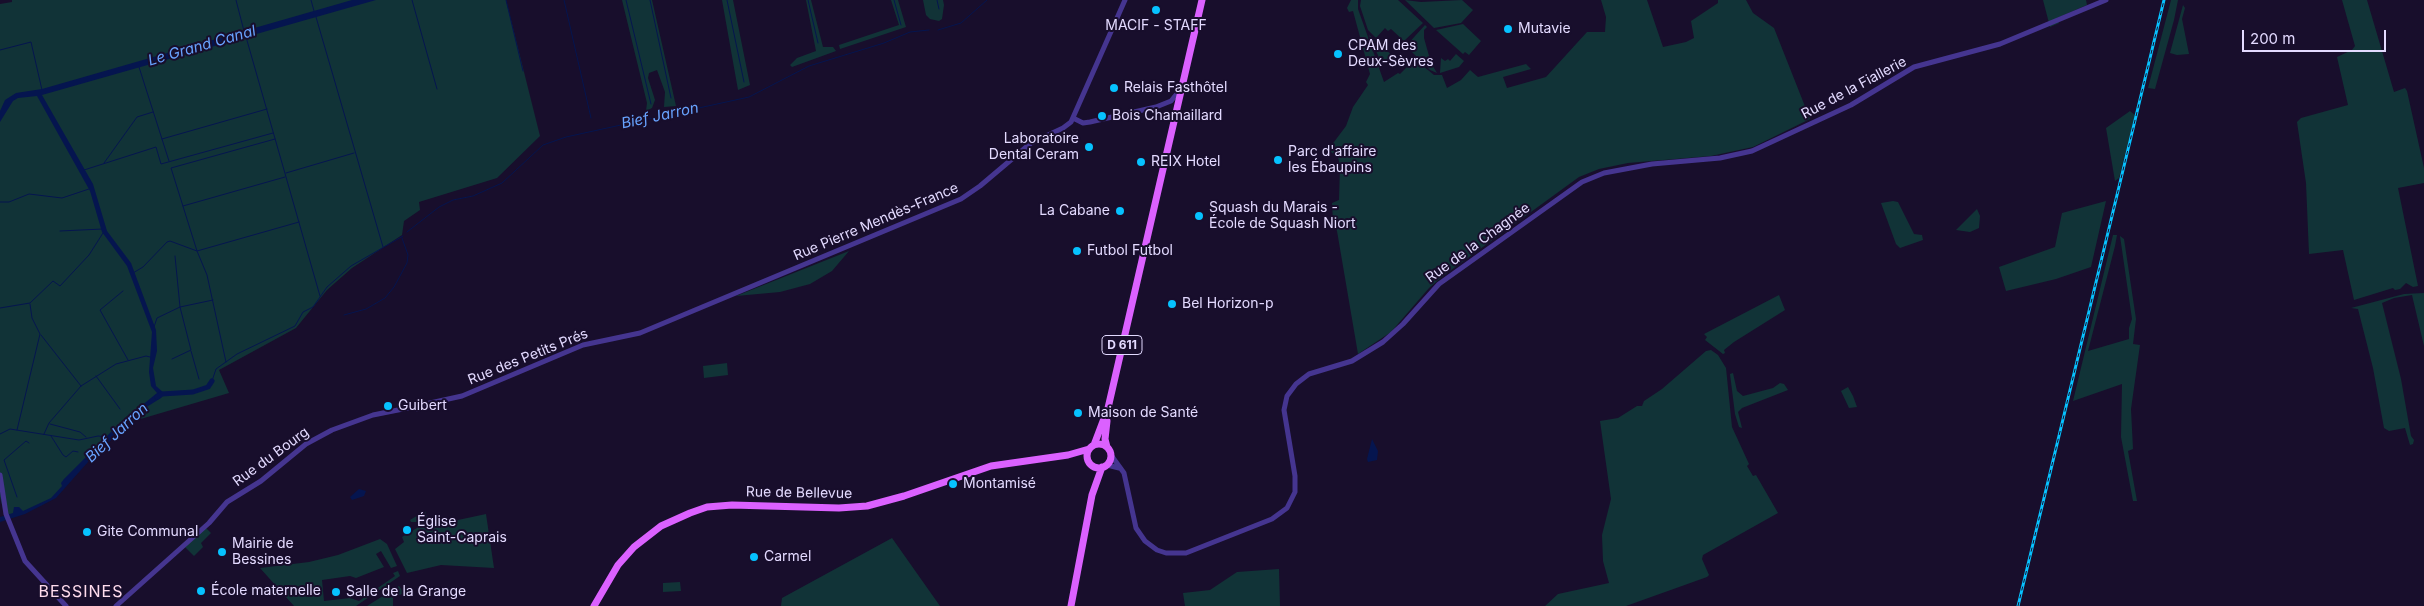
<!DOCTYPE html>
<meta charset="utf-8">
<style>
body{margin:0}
#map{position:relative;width:2424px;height:606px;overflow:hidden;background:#180e2c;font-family:Inter,sans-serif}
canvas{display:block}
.scale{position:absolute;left:2242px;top:30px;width:144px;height:22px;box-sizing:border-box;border:2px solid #e3daff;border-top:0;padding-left:6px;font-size:15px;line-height:18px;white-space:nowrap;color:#e3daff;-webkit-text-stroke:4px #180e2c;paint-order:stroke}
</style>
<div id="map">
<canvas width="2424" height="606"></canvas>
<div class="scale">200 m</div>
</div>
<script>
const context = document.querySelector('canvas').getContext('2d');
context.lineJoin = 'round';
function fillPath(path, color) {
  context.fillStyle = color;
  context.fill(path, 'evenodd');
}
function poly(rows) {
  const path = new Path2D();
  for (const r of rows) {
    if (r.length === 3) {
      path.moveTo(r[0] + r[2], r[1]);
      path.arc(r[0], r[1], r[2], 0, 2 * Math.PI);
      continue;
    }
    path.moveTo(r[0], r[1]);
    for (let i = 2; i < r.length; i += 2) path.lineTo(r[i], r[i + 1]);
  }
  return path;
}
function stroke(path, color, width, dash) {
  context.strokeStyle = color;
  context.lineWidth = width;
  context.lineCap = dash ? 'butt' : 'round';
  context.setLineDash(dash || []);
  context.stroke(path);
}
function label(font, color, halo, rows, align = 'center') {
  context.font = font + ' Inter,sans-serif';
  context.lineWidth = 4;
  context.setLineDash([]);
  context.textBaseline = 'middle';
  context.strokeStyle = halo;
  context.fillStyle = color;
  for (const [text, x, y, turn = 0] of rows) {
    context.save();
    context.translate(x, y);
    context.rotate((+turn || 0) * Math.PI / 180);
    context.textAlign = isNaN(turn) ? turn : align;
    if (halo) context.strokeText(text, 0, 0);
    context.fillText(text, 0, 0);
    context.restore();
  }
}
fillPath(poly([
 [12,0,506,0,540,136,497,178,419,202,420,210,404,221,402,235,352,268,327,290,296,328,219,370,229,393,127,423,86,462,56,497,40,506,5,517,0,497,0,4,12,2],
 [622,0,652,0,676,106,664,107,665,92,657,70,649,73,648,78,655,100,652,108,646,111,647,103],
 [722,0,733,0,750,85,738,90],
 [806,0,811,0,823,47,833,47,836,51,792,67,790,65,797,58,816,51],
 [891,0,898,0,906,27,840,49,839,45,899,25],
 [923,0,943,0,944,5,942,19,939,21,930,19,926,15],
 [1351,0,1358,0,1358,9,1384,82,1398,73,1400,74,1408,66,1410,68,1417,61,1434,75,1442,75,1447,88,1461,80,1470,70,1478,77,1526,64,1531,69,1503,77,1507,88,1546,77,1587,32,1605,32,1606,17,1601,0,1647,0,1663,47,1686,42,1694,38,1691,21,1718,3,1718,0,1746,0,1753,13,1774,28,1810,119,1753,147,1711,156,1628,163,1599,169,1579,177,1443,276,1429,288,1391,332,1358,354,1337,231,1333,222,1332,203,1339,200,1340,166,1338,157,1328,150,1346,126,1353,107,1368,85,1366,82,1370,74,1353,11,1349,12,1347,8],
 [1361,0,1398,0,1423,23,1404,41,1391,29,1388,31,1385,28,1376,38,1368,30,1360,6],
 [1405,0,1421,2,1462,0,1473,10,1461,23,1434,28],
 [2043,0,2086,0,2087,5,2057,18,2059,23,2050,27],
 [2171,0,2178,0,2174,20,2155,89,2148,88],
 [2342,0,2367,0,2394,92,2405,88,2407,91,2424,168,2424,183,2398,188,2418,286,2413,287,2406,283,2400,289,2395,290,2393,288,2354,300,2343,250,2309,254,2306,183,2297,122,2301,118,2348,105,2337,57,2352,50,2355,46],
 [2183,5,2185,8,2182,19,2189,54,2177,55,2170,53],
 [1463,24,1481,41,1469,55,1465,52,1463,54,1436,30],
 [1425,25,1427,27,1424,30,1424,38,1431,63,1437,73,1430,70,1406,46],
 [1369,35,1394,57,1386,62,1380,60],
 [1456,54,1464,61,1459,67,1440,73,1441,58,1445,61,1448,59,1450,61],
 [2130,111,2135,115,2119,178,2115,181,2106,128],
 [1893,201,1898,202,1914,234,1922,235,1923,240,1900,248,1896,244,1881,203],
 [2106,201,2091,267,2056,279,2006,291,1999,267,2055,247,2062,213],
 [1977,209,1980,216,1979,228,1970,232,1956,230],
 [2113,235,2117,235,2115,246,2088,351,2129,339,2129,328,2132,319,2120,236,2124,239,2136,319,2133,344,2140,345,2131,409,2133,449,2128,451,2137,501,2133,501,2121,437,2122,384,2073,401],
 [849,251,832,271,810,284,780,292,736,296],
 [2424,293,2424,346,2412,295,2394,298,2382,303,2401,379,2411,436,2414,440,2413,444,2410,445,2405,428,2389,431,2384,428,2373,368,2358,309,2351,308,2404,294],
 [1779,295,1785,310,1734,342,1724,350,1725,353,1723,354,1705,340,1707,337,1704,334],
 [1711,350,1718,355,1726,368,1732,427,1749,464,1747,466,1753,476,1756,475,1778,513,1703,555,1702,559,1709,575,1707,577,1626,606,1545,606,1558,594,1609,583,1603,561,1602,535,1611,499,1600,421,1618,418,1637,406,1642,406,1644,401,1662,389,1706,351],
 [727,363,728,375,704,378,703,366],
 [1733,373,1737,391,1743,396,1773,388,1780,383,1784,384,1788,390,1742,408,1738,412,1742,428,1739,427,1735,414,1730,374],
 [1848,387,1853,396,1857,407,1849,408,1841,391],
 [425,511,430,526,486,514,494,568,441,565,407,573,395,549,404,542,402,537,417,528,417,522,411,522,410,520],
 [206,528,211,533,201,543,203,547,194,556,184,546],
 [892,538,940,606,781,606,782,598],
 [380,539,387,544,397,566,391,568,381,551,376,554,384,567,356,578,350,576,322,580,324,601,350,598,359,601,395,576,393,573,398,571,400,576,356,606,294,606,260,568,309,562,338,555],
 [1279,569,1280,606,1185,606,1183,593,1210,590,1237,572],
 [680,582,681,591,663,592,663,583],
 [399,586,404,593,393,598,393,606,367,606]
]), '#113337');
fillPath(poly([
 [352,0,376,0,42,95,93,184,107,231,131,263,156,330,157,351,153,368,156,386,164,393,161,398,145,408,88,462,56,498,25,514,0,522,0,517,13,513,14,507,19,507,23,511,51,498,62,486,61,483,64,479,118,425,157,393,151,386,149,372,152,332,127,266,102,232,90,191,37,96,18,98,13,101,0,122,0,111,5,100,16,93,42,89],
 [1372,439,1378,451,1377,460,1368,462,1367,459],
 [359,489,366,491,364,496,352,500,350,497]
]), '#05154f');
stroke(poly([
 [236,0,244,31],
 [311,0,314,11],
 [412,0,437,89],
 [506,0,523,71],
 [564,0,591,118],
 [626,0,651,104],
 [650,0,671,98],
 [727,0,744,82],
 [808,0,818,43],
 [894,0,901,25],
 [937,0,939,9],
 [316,17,383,247],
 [938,30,961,23,987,0],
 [246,37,320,296],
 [0,50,31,42,42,90],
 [139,67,169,161],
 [162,139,267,109],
 [104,163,137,117,153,112],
 [84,170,156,147,161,164,273,133],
 [286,173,354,153],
 [0,202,9,202,29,194,62,198,89,189],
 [183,206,285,177],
 [60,231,103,229],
 [407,232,439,207,453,200,473,196,502,183,543,145,566,137,749,97,809,66,884,43,910,32,929,30],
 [133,273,143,267,167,242,170,241,197,251,299,222],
 [123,291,100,310,128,360],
 [0,308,30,303,53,281,60,286,89,255,103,233],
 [344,315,366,309,385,298,394,287,407,263,408,255,402,238],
 [154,327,157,318,180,307,213,300],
 [41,335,81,386],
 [191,351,199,379],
 [172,359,191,350,180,307,175,256],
 [226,362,207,275,197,251,171,168,275,139],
 [96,376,120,409],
 [212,381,216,369,237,354,295,326,303,312,313,307,327,287,351,266,403,236],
 [50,424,80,432,86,437],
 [17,430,40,334,32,318,30,304],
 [0,434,10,429,79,440,98,436,108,437],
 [44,434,49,423,81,386,116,364,146,356,150,357],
 [51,436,63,455,66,457,73,451,78,452],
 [17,497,4,460,26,441,29,443]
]), '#05154f', 1);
stroke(poly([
 [157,397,162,394,193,392,208,387,212,381]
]), '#05154f', 5);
stroke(poly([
 [1073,118,1083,123,1090,122,1156,107,1171,101,1180,90],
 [417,406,3.5],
 [421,405,462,396,583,345,640,333,961,199,980,186,1031,143,1063,128,1071,122,1125,0],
 [1111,455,1124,473,1136,528,1145,541,1157,550,1166,553,1186,553,1272,519,1287,508,1295,492,1295,476,1284,410,1287,396,1296,384,1309,374,1352,361,1383,342,1403,324,1439,284,1582,182,1604,173,1652,164,1720,158,1752,151,1851,105,1914,67,2000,44,2106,0],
 [1107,465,1119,468],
 [0,475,6,514,25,561,66,606],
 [116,606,209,523,227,502,261,481,306,444,332,430,373,415,413,407]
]), '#453590', 5);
stroke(poly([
 [1107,421,1105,439,1107,447],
 [1099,456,12],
 [1094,445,1108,408,1202,0],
 [594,606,618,565,634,547,661,526,690,513,707,507,732,505,839,508,867,506,904,496,991,466,1068,455,1089,449],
 [1071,606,1092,495,1102,467]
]), '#db61ff', 7);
const rail = poly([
 [2018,606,2164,0]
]);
stroke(rail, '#06c2ff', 3);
stroke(rail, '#180e2c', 1, [4]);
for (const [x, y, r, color] of [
 [1156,10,5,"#06c2ff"],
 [1508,29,5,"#06c2ff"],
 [1338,54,5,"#06c2ff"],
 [1114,88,5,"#06c2ff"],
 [1102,116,5,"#06c2ff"],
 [1089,147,5,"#06c2ff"],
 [1278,160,5,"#06c2ff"],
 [1141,162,5,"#06c2ff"],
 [1120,211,5,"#06c2ff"],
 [1199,216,5,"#06c2ff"],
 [1077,251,5,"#06c2ff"],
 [1172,304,5,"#06c2ff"],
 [388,406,5,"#06c2ff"],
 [1078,413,5,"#06c2ff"],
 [953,484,5,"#06c2ff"],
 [407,530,5,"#06c2ff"],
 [87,532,5,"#06c2ff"],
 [222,552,5,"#06c2ff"],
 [754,557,5,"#06c2ff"],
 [201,591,5,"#06c2ff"],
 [336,592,5,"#06c2ff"]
]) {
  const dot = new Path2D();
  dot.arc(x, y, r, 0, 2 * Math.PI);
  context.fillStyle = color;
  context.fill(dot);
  stroke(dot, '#180e2c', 2);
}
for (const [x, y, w] of [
 [1122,345,40]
]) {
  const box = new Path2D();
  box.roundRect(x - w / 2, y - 9.5, w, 19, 4);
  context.fillStyle = '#180e2c';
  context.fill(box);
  stroke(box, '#e3daff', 1);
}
label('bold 12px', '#e3daff', null, [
 ["D 611",1122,345]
]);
label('14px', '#e3daff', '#180e2c', [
 ["MACIF - STAFF",1156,26,"center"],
 ["Mutavie",1518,29],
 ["CPAM des",1348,46],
 ["Deux-Sèvres",1348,62],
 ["Relais Fasthôtel",1124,88],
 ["Bois Chamaillard",1112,116],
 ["Laboratoire",1079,139,"right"],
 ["Dental Ceram",1079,155,"right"],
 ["Parc d'affaire",1288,152],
 ["les Ébaupins",1288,168],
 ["REIX Hotel",1151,162],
 ["Squash du Marais -",1209,208],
 ["École de Squash Niort",1209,224],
 ["La Cabane",1110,211,"right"],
 ["Futbol Futbol",1087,251],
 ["Bel Horizon-p",1182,304],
 ["Guibert",398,406],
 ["Maison de Santé",1088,413],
 ["Montamisé",963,484],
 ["Église",417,522],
 ["Saint-Caprais",417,538],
 ["Gite Communal",97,532],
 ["Mairie de",232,544],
 ["Bessines",232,560],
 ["Carmel",764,557],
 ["École maternelle",211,591],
 ["Salle de la Grange",346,592]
], 'left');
label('14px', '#e3daff', '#180e2c', [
 ["Rue de la Fiallerie",1854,88,-28],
 ["Rue Pierre Mendès-France",876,222,-23],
 ["Rue de la Chagnée",1478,243,-36],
 ["Rue des Petits Prés",528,357,-22],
 ["Rue du Bourg",271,457,-36],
 ["Rue de Bellevue",799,493,1]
]);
label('italic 15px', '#68a3ff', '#180e2c', [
 ["Le Grand Canal",202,46,-16],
 ["Bief Jarron",660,116,-12],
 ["Bief Jarron",117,433,-43]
]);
context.letterSpacing = '1px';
label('16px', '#ffdced', '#180e2c', [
 ["BESSINES",81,592]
]);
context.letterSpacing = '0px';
</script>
